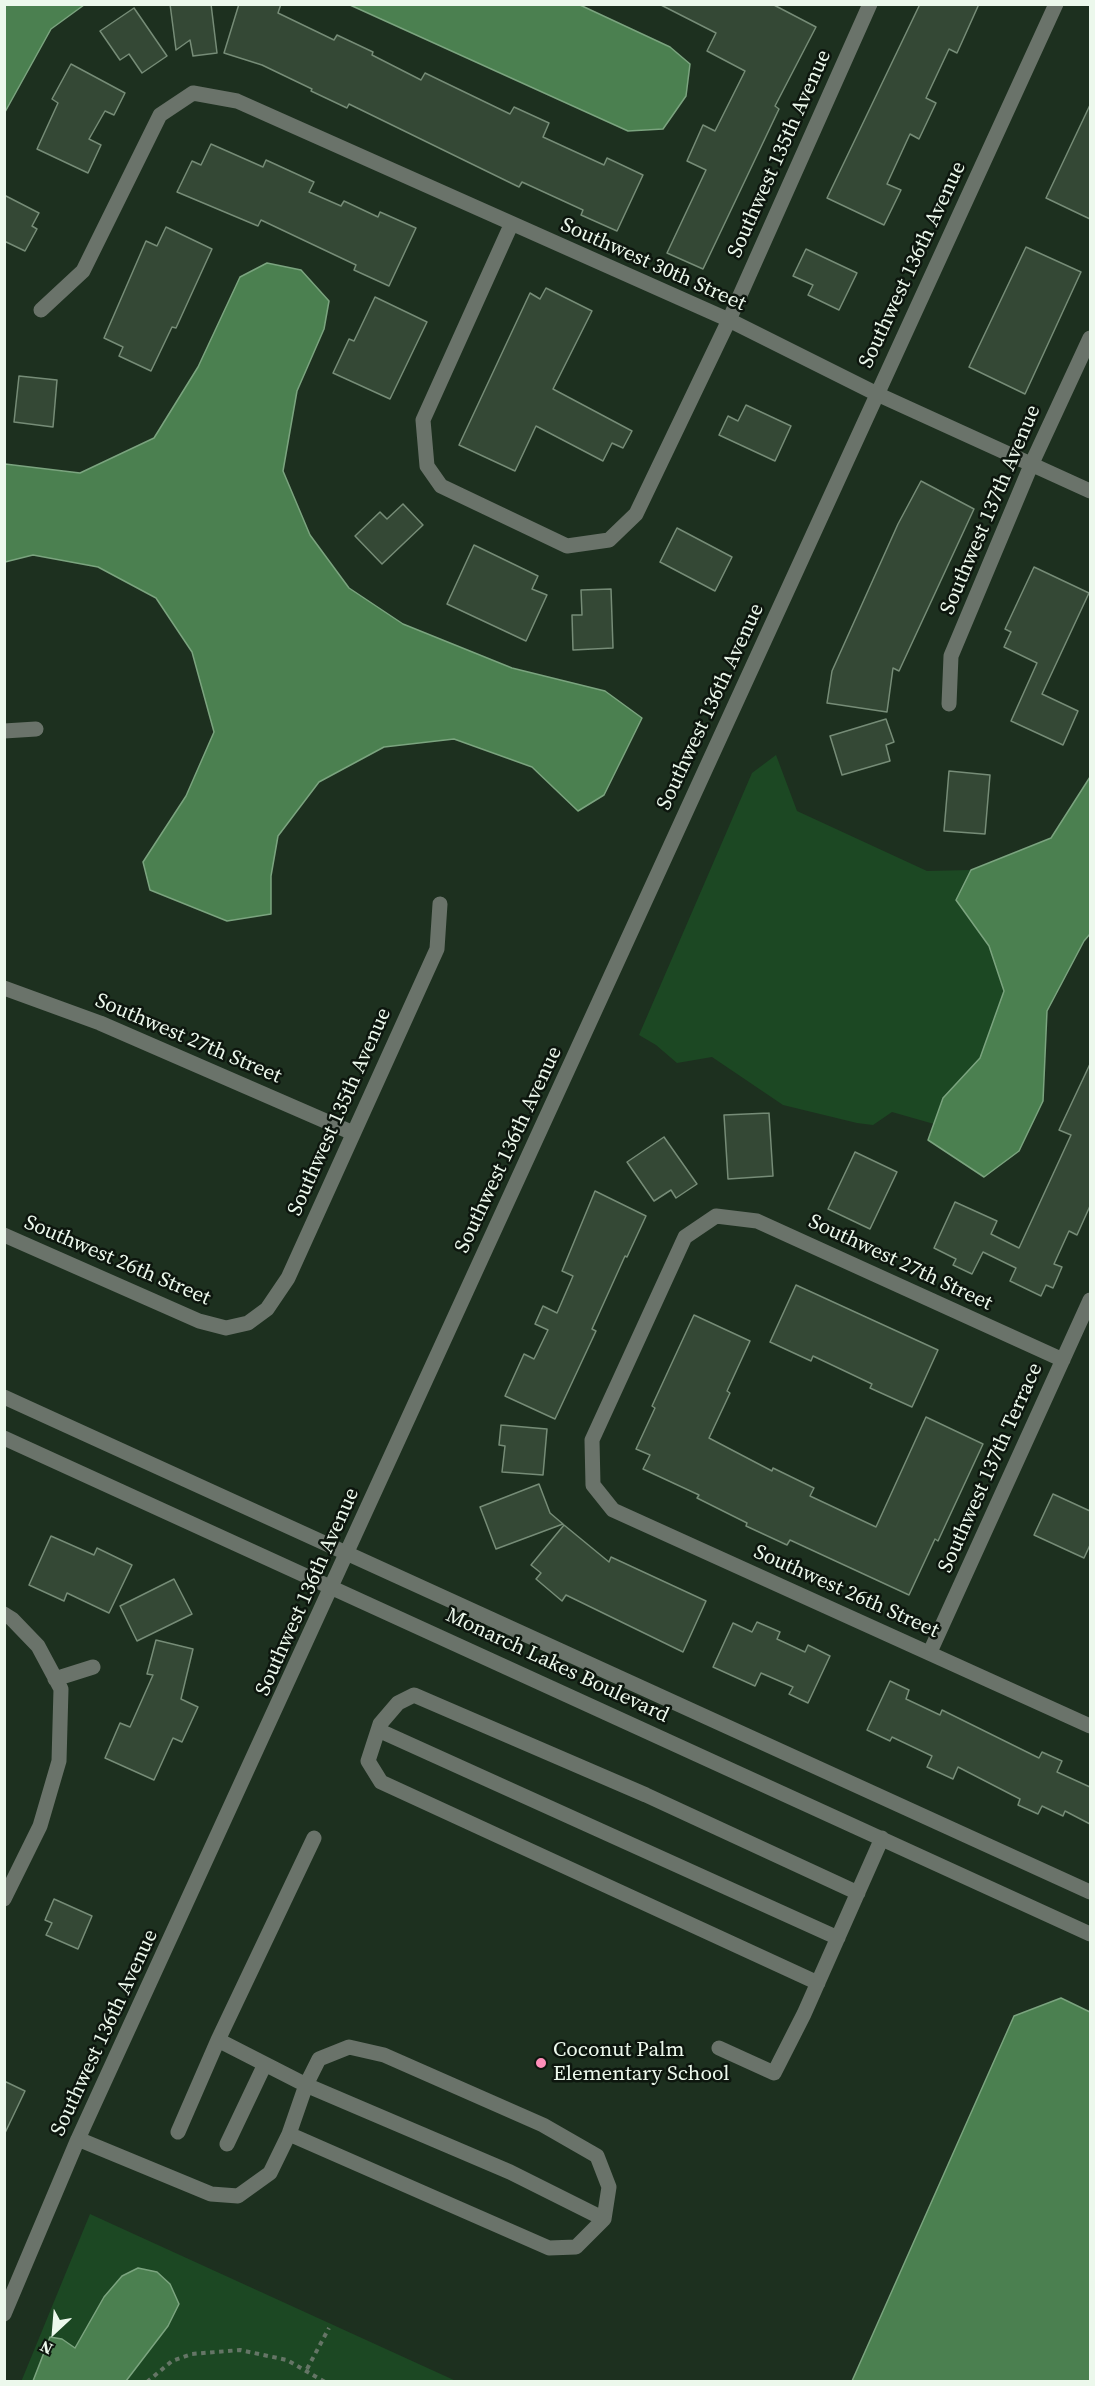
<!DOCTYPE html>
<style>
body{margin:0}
#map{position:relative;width:1095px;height:2386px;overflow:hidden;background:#1d301f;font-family:"Source Serif 4",serif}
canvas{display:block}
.frame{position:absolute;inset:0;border:6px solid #ecf8ec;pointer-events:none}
.north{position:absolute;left:24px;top:2302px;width:60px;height:60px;-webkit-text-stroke:4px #0d160e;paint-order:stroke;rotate:206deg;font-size:16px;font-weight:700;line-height:24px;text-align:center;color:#ecf8ec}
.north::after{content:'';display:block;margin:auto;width:21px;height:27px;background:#ecf8ec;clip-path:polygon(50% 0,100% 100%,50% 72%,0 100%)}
</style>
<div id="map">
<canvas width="1095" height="2386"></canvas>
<div class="frame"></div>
<div class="north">N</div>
</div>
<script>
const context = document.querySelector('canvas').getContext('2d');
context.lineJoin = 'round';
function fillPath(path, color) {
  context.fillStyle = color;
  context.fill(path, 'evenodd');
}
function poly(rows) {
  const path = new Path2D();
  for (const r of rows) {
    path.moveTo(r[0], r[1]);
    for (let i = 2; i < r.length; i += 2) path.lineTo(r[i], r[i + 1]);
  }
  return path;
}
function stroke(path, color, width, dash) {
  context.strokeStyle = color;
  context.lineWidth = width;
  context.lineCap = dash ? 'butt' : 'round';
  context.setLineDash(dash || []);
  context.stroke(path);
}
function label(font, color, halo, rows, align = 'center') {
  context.font = font + ' "Source Serif 4",serif';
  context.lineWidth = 5;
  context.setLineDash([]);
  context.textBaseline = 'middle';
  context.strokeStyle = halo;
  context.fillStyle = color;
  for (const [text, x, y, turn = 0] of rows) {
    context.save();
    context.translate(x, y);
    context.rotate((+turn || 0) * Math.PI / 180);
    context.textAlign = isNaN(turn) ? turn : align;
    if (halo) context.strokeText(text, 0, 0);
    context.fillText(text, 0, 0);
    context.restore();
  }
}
fillPath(poly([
 [776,755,797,811,927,871,971,870,956,900,989,946,1004,991,980,1059,943,1098,934,1124,892,1112,873,1125,857,1123,783,1105,712,1057,677,1063,656,1045,639,1035,752,773],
 [90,2214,456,2381,21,2382]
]), '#1c4823');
const water = poly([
 [5,4,84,5,51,29,5,112,5,4],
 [350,5,580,5,670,47,690,64,686,96,663,129,628,131,350,5],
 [267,263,301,270,329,301,324,329,297,391,283,471,310,535,349,588,403,624,512,668,605,691,642,718,604,795,578,811,532,767,454,739,384,747,319,782,278,836,271,876,271,914,227,921,150,890,143,862,186,796,214,732,192,652,156,598,98,567,33,555,5,562,5,464,80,473,154,438,198,367,240,277,267,263],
 [1090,777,1090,934,1084,941,1047,1011,1043,1101,1019,1151,984,1177,928,1140,943,1098,980,1058,1004,991,989,946,956,900,971,870,1051,838,1090,777],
 [1061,1998,1090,2012,1090,2381,852,2381,1014,2016,1061,1998],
 [138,2268,157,2272,170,2284,179,2304,168,2326,126,2381,33,2381,50,2337,62,2339,75,2348,104,2297,122,2276,138,2268]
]);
fillPath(water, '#4b8050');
stroke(water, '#7ba47f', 1.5);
const building = poly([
 [170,4,211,4,217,53,193,56,190,40,176,50,170,4],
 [239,4,281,4,278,13,334,40,337,35,373,52,372,55,421,80,425,73,510,114,514,107,549,123,543,137,604,165,607,158,643,175,617,231,581,215,583,210,522,182,519,187,349,104,347,108,311,91,312,89,262,65,224,53,239,4],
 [659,4,772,4,816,27,775,106,779,109,703,269,667,253,706,170,687,161,703,125,715,131,745,71,707,51,716,33,659,4],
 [920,4,979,4,957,53,949,49,926,98,936,103,919,139,910,134,887,184,901,190,884,225,827,198,920,4],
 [134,8,167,56,142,73,129,54,120,60,100,31,134,8],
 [71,64,125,93,114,115,105,111,89,139,101,145,88,173,37,149,58,103,52,99,71,64],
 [1090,105,1090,219,1046,198,1090,105],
 [211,144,263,167,266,160,314,182,309,192,341,206,344,201,378,217,380,212,416,228,389,286,354,270,356,265,261,220,258,226,177,192,192,161,201,165,211,144],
 [4,195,39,213,32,226,37,229,25,251,4,241,4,195],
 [166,227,212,249,176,328,172,327,151,371,119,356,123,347,104,338,146,241,157,246,166,227],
 [1026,247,1081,272,1025,394,969,367,1026,247],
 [806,249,857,273,839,310,808,295,813,285,793,276,806,249],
 [546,288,592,311,553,389,632,431,623,448,612,443,603,461,536,426,515,471,459,445,530,293,540,299,546,288],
 [375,297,427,322,390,399,333,373,349,339,354,341,375,297],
 [19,376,57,380,53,427,14,422,19,376],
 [746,405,791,426,775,461,719,435,728,416,738,421,746,405],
 [921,481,974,509,899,671,893,668,887,712,827,703,832,671,898,524,921,481],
 [403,504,423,525,382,564,355,536,380,512,387,519,403,504],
 [677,528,732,557,715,591,660,562,677,528],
 [474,545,538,576,532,589,547,595,526,641,447,604,474,545],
 [1034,567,1089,593,1042,694,1078,711,1063,745,1011,721,1037,663,1004,647,1011,632,1005,629,1034,567],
 [611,589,613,648,573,650,572,615,582,615,581,590,611,589],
 [886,719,894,742,886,745,890,761,842,775,830,736,886,719],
 [949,771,990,775,985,834,944,831,949,771],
 [1090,1064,1090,1206,1077,1235,1069,1231,1054,1264,1062,1267,1053,1288,1046,1285,1041,1296,1010,1281,1016,1268,983,1252,972,1274,953,1265,956,1259,934,1248,955,1202,997,1221,991,1234,1019,1248,1071,1135,1059,1130,1090,1064],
 [769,1113,773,1176,728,1179,724,1115,769,1113],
 [664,1137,697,1184,676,1198,671,1190,654,1201,627,1162,664,1137],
 [855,1152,897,1172,870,1229,828,1209,855,1152],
 [595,1191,646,1216,627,1257,625,1256,592,1329,596,1331,555,1419,505,1396,524,1354,534,1359,548,1330,535,1324,543,1306,557,1313,573,1276,562,1271,595,1191],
 [796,1285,938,1350,912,1407,870,1388,872,1384,813,1356,811,1361,770,1342,796,1285],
 [694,1315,750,1341,727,1391,730,1393,709,1438,772,1471,773,1468,814,1488,810,1496,876,1527,926,1417,983,1444,938,1541,935,1539,909,1595,790,1540,787,1545,746,1526,747,1523,697,1498,699,1495,643,1469,650,1455,636,1449,655,1408,652,1406,694,1315],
 [501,1425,547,1429,543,1475,502,1472,505,1446,499,1445,501,1425],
 [539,1484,550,1513,563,1524,496,1549,480,1507,539,1484],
 [1053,1494,1090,1511,1090,1545,1084,1558,1034,1535,1053,1494],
 [564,1525,609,1562,611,1557,706,1601,683,1652,566,1595,562,1601,536,1579,541,1573,531,1565,564,1525],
 [51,1536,94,1555,97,1548,132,1565,109,1613,67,1593,64,1601,29,1585,51,1536],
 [174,1579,192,1614,137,1641,120,1606,174,1579],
 [757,1622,780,1632,777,1639,805,1652,808,1645,830,1656,808,1703,789,1694,793,1687,761,1673,755,1686,713,1667,733,1623,752,1632,757,1622],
 [156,1640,193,1649,181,1699,198,1707,182,1742,173,1738,154,1780,105,1758,120,1723,130,1727,153,1675,147,1674,156,1640],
 [890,1681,909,1690,906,1699,940,1715,942,1710,1039,1758,1042,1752,1062,1761,1057,1772,1090,1787,1090,1824,1065,1811,1063,1816,1042,1806,1038,1814,1018,1805,1020,1799,958,1767,953,1779,927,1767,932,1756,892,1737,890,1741,867,1730,890,1681],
 [54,1899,92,1916,78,1949,46,1935,52,1923,45,1920,54,1899],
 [4,2081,25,2091,4,2135,4,2081]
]);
fillPath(building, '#344835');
stroke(building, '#768c77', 1.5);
stroke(poly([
 [307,2369,329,2328],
 [147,2382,172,2361,192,2354,240,2350,287,2360,325,2382]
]), '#657566', 4, [4.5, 4.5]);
stroke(poly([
 [511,225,423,420,427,466,441,486,567,546,609,540,636,514,729,320,870,4],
 [41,310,83,271,160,115,193,93,237,101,729,320,877,394,1090,491],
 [949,704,951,656,1032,463,1090,338],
 [4,731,36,729],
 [4,988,100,1023,353,1133],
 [4,1235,199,1321,226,1328,248,1323,267,1309,288,1278,437,949,440,904],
 [1063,1360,757,1221,716,1216,685,1237,592,1440,593,1485,613,1510,1090,1726],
 [4,1397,1090,1892],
 [4,1438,1090,1934],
 [4,1614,12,1619,38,1646,61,1689,59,1761,40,1826,4,1899],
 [930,1652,1090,1300],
 [55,1679,93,1667],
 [378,1730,838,1938],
 [818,1983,381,1782,368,1761,380,1724,398,1703,414,1695,646,1795,858,1893],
 [218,2040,314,1838],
 [719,2048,774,2073,804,2014,882,1838],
 [178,2132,218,2040,306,2085,510,2172,604,2219],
 [78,2139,211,2194,238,2196,270,2173,289,2134,549,2248,576,2247,604,2219,609,2187,597,2156,543,2125,384,2055,349,2047,319,2059,306,2085,289,2134],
 [227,2144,265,2064],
 [4,2314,78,2139,1056,4]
]), '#6a736a', 15);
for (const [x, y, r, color] of [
 [541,2063,6,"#ff8eb9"]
]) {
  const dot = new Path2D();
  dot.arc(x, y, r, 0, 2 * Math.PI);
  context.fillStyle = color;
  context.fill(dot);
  stroke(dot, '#0d160e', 2);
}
label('21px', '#ecf8ec', '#0d160e', [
 ["Southwest 135th Avenue",780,154,-66],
 ["Southwest 30th Street",653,265,24],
 ["Southwest 136th Avenue",913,265,-65],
 ["Southwest 137th Avenue",991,510,-67],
 ["Southwest 136th Avenue",711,707,-65],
 ["Southwest 27th Street",188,1039,23],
 ["Southwest 135th Avenue",340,1112,-66],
 ["Southwest 136th Avenue",509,1150,-65],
 ["Southwest 26th Street",117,1261,23],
 ["Southwest 27th Street",900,1263,25],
 ["Southwest 137th Terrace",991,1468,-66],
 ["Southwest 136th Avenue",308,1592,-66],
 ["Southwest 26th Street",846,1592,24],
 ["Monarch Lakes Boulevard",557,1666,25],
 ["Southwest 136th Avenue",105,2033,-65]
]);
label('21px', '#ecf8ec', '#0d160e', [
 ["Coconut Palm",553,2051],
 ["Elementary School",553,2075]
], 'left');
</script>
